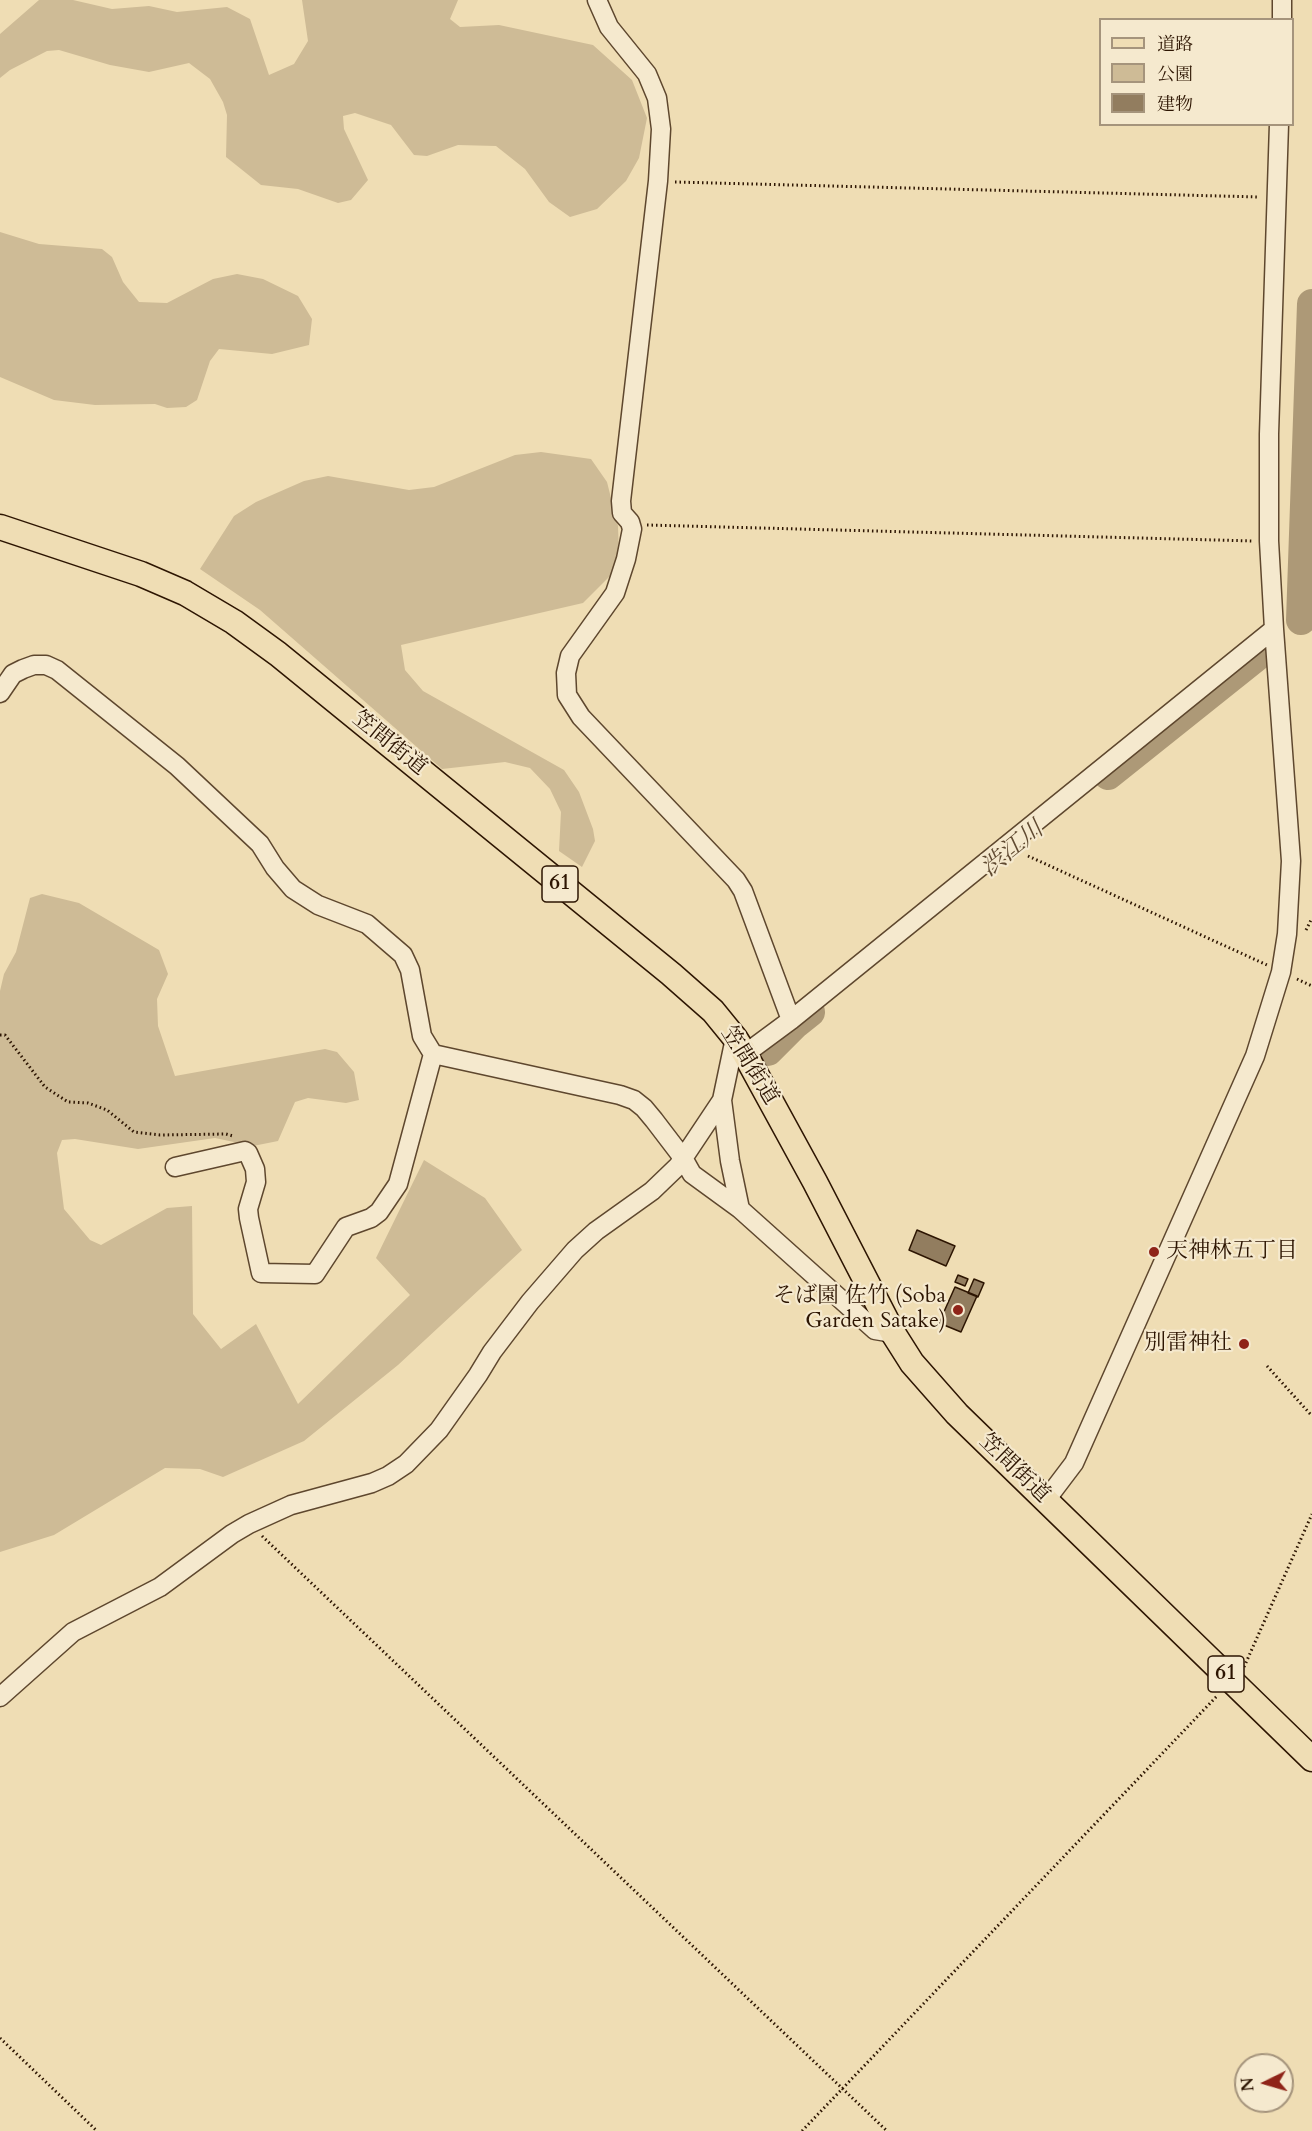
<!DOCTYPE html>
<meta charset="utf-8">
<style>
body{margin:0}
#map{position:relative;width:1312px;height:2131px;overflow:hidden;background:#efddb4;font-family:Cardo,"Noto Serif JP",serif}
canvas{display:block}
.legend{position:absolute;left:1099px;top:18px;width:195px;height:108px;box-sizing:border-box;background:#f5e9ce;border:2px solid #a5947c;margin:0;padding:8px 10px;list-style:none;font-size:18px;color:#2d1502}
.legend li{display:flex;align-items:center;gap:12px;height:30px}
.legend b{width:30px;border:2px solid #a5947c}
.north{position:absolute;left:1234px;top:2053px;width:60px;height:60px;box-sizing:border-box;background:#f5e9ce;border:2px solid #a5947c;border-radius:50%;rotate:265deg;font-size:16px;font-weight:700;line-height:24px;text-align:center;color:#2d1502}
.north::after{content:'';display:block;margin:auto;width:21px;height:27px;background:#8f2418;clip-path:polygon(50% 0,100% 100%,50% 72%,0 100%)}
</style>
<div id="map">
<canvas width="1312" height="2131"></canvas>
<ul class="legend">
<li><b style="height:8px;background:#efddb4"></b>道路</li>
<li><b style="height:16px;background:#cebb96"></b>公園</li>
<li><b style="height:16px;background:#927d5f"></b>建物</li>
</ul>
<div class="north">N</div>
</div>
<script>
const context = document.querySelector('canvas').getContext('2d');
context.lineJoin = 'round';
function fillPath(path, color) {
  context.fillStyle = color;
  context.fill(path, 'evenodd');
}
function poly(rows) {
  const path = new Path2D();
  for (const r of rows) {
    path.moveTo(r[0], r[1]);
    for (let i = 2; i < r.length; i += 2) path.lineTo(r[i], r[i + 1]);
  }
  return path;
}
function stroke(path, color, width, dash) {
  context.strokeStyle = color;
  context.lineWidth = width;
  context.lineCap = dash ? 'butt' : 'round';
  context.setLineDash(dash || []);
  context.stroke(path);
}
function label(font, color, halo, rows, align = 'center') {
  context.font = font + ' Cardo,"Noto Serif JP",serif';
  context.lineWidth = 4.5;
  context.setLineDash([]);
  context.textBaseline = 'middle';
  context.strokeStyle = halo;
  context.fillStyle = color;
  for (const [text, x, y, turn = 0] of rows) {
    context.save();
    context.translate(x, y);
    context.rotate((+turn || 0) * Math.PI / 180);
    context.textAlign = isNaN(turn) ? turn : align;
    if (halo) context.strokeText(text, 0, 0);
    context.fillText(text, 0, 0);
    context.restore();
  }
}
fillPath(poly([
 [39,0,73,0,112,9,149,6,177,12,227,7,250,19,269,75,294,64,308,41,302,0,458,0,450,19,460,27,499,25,593,45,632,80,647,118,639,158,626,181,597,209,570,217,549,202,525,169,496,146,458,145,427,156,414,155,391,125,355,113,343,116,344,129,368,180,351,200,338,203,298,189,261,185,226,157,227,115,223,102,210,79,189,63,149,72,110,65,59,50,47,51,10,70,0,78,0,34],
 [0,232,39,244,102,249,112,257,123,282,139,302,167,303,213,279,237,274,263,279,298,296,312,319,309,345,272,354,219,349,210,361,197,400,186,407,167,408,155,404,95,405,54,400,0,377],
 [541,452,591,459,607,482,618,526,619,554,613,573,583,603,401,645,405,670,423,691,564,770,579,792,593,829,595,841,582,867,559,851,561,812,550,789,530,768,505,762,442,769,260,610,200,569,234,516,256,502,304,481,328,476,409,490,434,487,515,455],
 [42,894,79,903,159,950,168,974,157,999,158,1026,175,1076,325,1049,337,1052,354,1072,359,1100,346,1103,308,1098,295,1102,278,1141,253,1146,215,1138,138,1149,75,1139,62,1140,57,1153,64,1209,90,1240,101,1245,167,1208,192,1206,193,1314,221,1349,256,1324,298,1404,410,1295,376,1258,424,1160,485,1198,522,1250,398,1365,304,1441,223,1477,200,1469,165,1468,54,1535,0,1552,0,991,4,974,16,952,30,898]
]), '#cebb96');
stroke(poly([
 [1301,620,1312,304],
 [1108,775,1262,652],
 [768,1051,795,1024,810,1012]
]), '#ad9977', 30);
const building = poly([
 [917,1230,955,1246,946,1266,909,1250,917,1230],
 [958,1275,968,1279,965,1286,955,1282,958,1275],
 [974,1279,984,1283,978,1297,968,1293,974,1279],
 [955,1287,977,1296,961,1332,939,1323,955,1287]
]);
fillPath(building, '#927d5f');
stroke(building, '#2d1502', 1.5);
const minor = poly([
 [597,0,609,27,647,74,657,98,661,129,658,181,621,501,622,513,630,522,632,529,626,559,615,593,570,656,566,673,567,695,581,717,736,880,743,891,791,1020],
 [1282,20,1282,0],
 [0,693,13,674,23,669,34,665,46,665,57,670,177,766,260,844,275,868,293,889,318,905,367,924,403,955,410,970,422,1036,433,1054,620,1095,634,1100,644,1108,654,1120,683,1158,692,1174,740,1209,875,1330,893,1333],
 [745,1054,791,1020,1274,629],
 [722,1100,730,1161,740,1209],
 [175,1167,245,1151,248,1153,255,1169,256,1182,248,1209,249,1218,261,1273,315,1274,346,1227,371,1218,379,1212,398,1184,433,1054],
 [1046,1500,1074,1463,1255,1056,1281,972,1287,934,1291,861,1274,629,1269,541,1269,434,1279,124],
 [0,1697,73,1632,160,1587,232,1534,249,1524,291,1505,372,1483,388,1476,406,1464,439,1430,478,1375,492,1352,530,1302,575,1250,596,1231,652,1191,678,1166,722,1100,735,1038]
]);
const major = poly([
 [0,527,141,574,185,593,234,622,278,654,671,974,713,1011,735,1038,745,1054,815,1182,893,1333,912,1363,957,1414,1312,1759]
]);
stroke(minor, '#5e472e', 21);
stroke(major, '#2d1502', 27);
stroke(poly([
 [675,182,1259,197],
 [647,525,1253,541],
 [1028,856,1267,965],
 [1306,930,1312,918],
 [1297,979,1312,986],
 [0,1035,5,1035,45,1087,68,1102,88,1103,107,1110,134,1132,160,1135,226,1134,233,1136],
 [1267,1366,1312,1416],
 [262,1536,887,2131],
 [1244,1667,1312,1514],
 [0,2038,97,2131],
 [802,2131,1217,1696]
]), '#2d1502', 3, [1.5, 3]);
stroke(minor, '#f5e9ce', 18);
stroke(major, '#efddb4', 24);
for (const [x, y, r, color] of [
 [1154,1252,6,"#8f2418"],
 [958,1310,6,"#8f2418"],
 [1244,1344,6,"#8f2418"]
]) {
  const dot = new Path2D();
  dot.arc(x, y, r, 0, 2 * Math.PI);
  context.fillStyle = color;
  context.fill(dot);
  stroke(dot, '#f5e9ce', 2);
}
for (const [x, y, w] of [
 [560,884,36],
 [1226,1674,36]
]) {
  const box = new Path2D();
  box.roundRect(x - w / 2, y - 18, w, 36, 4.5);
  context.fillStyle = '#f5e9ce';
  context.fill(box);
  stroke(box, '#2d1502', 1.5);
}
label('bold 21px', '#2d1502', null, [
 ["61",560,884],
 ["61",1226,1674]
]);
label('22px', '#2d1502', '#f5e9ce', [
 ["笠間街道",389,744,39],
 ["笠間街道",749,1066,58],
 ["笠間街道",1014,1469,44]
]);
label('22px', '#2d1502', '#f5e9ce', [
 ["天神林五丁目",1166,1252,"left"],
 ["そば園 佐竹 (Soba",946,1297],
 ["Garden Satake)",946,1322],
 ["別雷神社",1232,1344]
], 'right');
label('italic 24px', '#604a31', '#f5e9ce', [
 ["渋江川",1013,850,-39]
]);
</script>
